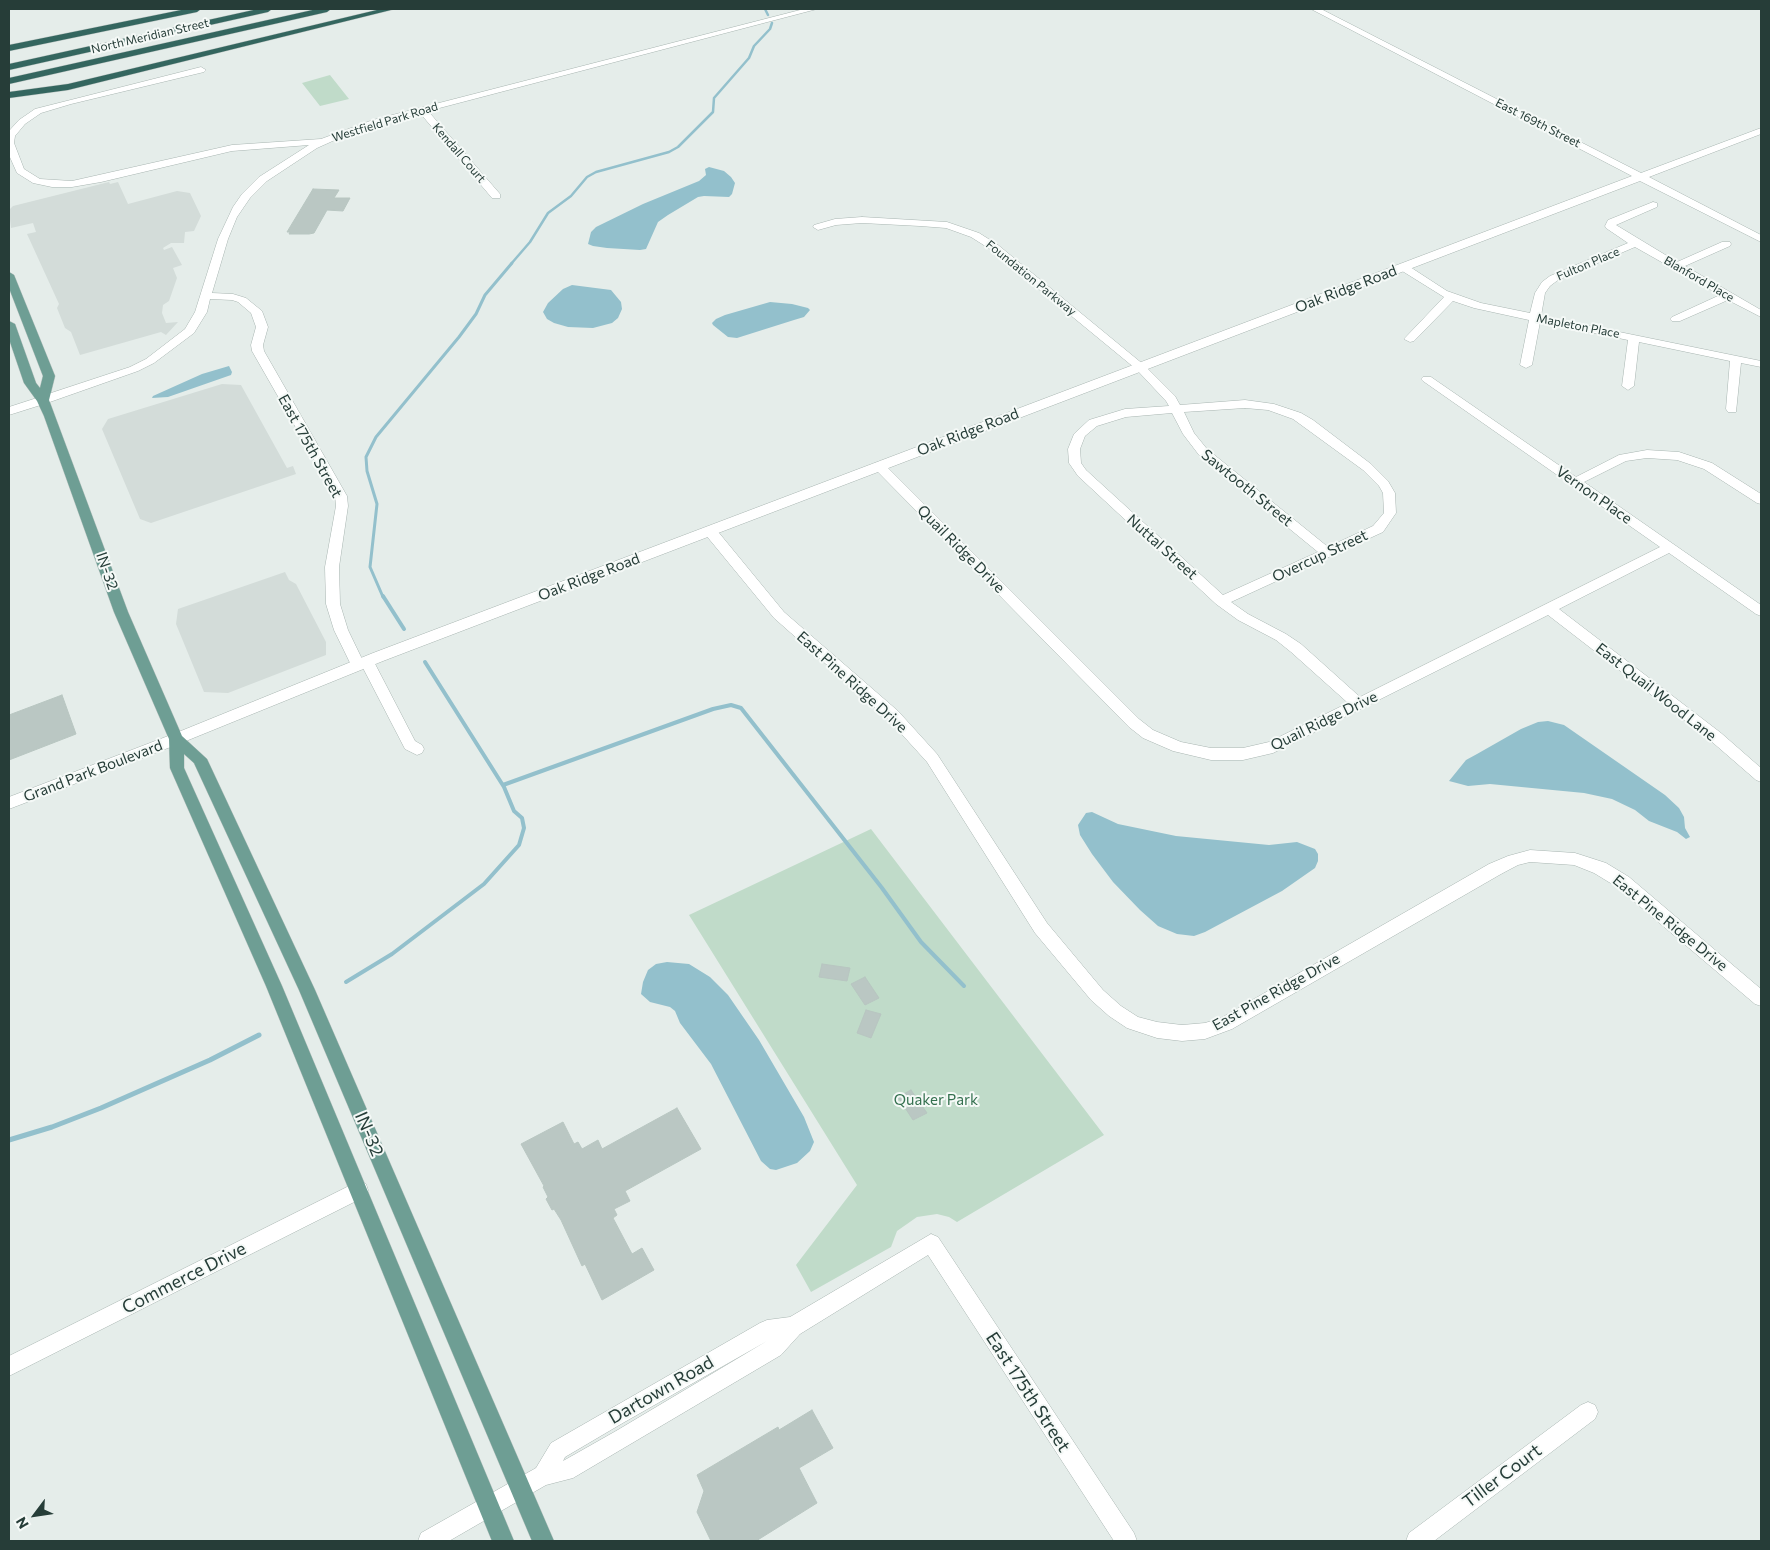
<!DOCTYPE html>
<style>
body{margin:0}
#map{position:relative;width:1770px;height:1550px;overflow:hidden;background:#e5edea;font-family:Commissioner,sans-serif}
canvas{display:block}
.frame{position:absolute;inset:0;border:10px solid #263d38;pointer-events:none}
.north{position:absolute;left:10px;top:1490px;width:50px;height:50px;-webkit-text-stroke:4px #f5f9f7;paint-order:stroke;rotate:239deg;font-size:14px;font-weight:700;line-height:20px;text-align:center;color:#263d38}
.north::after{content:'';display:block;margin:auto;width:18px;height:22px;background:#263d38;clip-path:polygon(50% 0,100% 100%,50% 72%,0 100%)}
</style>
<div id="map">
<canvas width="1770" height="1550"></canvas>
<div class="frame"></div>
<div class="north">N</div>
</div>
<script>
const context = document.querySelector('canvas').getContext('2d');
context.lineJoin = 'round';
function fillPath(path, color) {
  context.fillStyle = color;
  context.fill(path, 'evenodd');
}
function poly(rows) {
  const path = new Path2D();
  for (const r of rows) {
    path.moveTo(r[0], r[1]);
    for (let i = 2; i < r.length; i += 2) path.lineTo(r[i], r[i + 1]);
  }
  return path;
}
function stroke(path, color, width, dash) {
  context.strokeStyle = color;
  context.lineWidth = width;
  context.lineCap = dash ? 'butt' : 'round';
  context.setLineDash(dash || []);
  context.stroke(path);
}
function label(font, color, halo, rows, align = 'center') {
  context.font = font + ' Commissioner,sans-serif';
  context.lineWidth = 4;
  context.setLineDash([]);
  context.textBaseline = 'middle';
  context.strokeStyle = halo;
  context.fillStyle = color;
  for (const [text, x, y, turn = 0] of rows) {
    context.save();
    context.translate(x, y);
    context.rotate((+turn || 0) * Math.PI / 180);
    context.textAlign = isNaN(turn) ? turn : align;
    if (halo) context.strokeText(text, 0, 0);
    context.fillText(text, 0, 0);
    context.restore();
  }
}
fillPath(poly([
 [109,182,110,184,118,182,128,204,177,191,190,193,201,216,194,231,185,232,184,243,171,243,163,248,164,250,172,247,182,265,173,268,177,278,169,301,163,305,162,313,166,323,178,322,166,335,161,332,80,355,71,332,65,328,57,308,59,304,27,234,36,232,33,223,11,228,9,210,13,206],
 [222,384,241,385,287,468,293,466,296,474,151,523,140,519,102,429,108,419],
 [285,572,289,580,296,584,326,642,326,655,228,693,204,692,176,624,178,609]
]), '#d3dcd9');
fillPath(poly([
 [330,75,349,99,320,106,302,83],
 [871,829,1104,1135,957,1222,949,1217,937,1214,917,1217,897,1231,891,1247,811,1292,796,1265,857,1185,689,915]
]), '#c0dbc9');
fillPath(poly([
 [709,167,724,171,731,177,735,183,732,194,729,197,704,196,698,197,668,215,658,222,646,249,640,250,607,248,593,246,588,244,591,232,596,227,643,204,699,181,706,175,705,169],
 [572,285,611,290,621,302,622,309,618,318,612,323,593,328,568,327,554,323,547,319,543,312,548,303,563,289],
 [770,302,792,304,808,308,810,310,804,317,794,320,737,338,728,337,713,325,712,323,716,319,725,315],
 [229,366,232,372,231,375,168,397,152,398,153,396,202,374],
 [1548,721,1564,725,1665,795,1679,808,1684,817,1685,828,1690,837,1686,839,1677,832,1649,821,1635,810,1612,799,1584,793,1490,784,1468,786,1449,781,1466,760,1477,754,1521,729,1538,722],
 [1092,812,1118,824,1176,836,1269,845,1297,842,1315,849,1318,854,1318,861,1315,868,1282,891,1205,932,1194,936,1177,934,1158,926,1140,910,1113,882,1092,854,1080,835,1078,825,1086,813],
 [667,962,689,964,710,977,728,995,759,1040,804,1117,814,1142,810,1151,797,1163,776,1170,770,1169,761,1161,711,1064,680,1023,675,1011,670,1007,650,1002,641,994,643,982,648,970,656,964]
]), '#93c0cc');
stroke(poly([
 [765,9,768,15],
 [511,264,530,242,548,213,571,196,587,177,596,172,669,152,678,147,713,112,714,98,749,58,754,46,770,29,772,23]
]), '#93c0cc', 2.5);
stroke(poly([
 [383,597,370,567,377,504,367,471,366,457,376,437,459,337,476,314,485,295,512,263]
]), '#93c0cc', 3);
stroke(poly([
 [383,596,404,629],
 [503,785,713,709,731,705,741,708,882,888,921,942,964,986],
 [346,982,392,954,484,884,519,845,524,828,522,818,514,811,504,787,425,662]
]), '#93c0cc', 4);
stroke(poly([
 [9,1140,52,1127,101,1108,210,1060,259,1035]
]), '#93c0cc', 5);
const building = poly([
 [313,189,339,190,334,198,350,198,343,211,327,210,314,233,309,234,289,234,290,232,287,232,313,189],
 [62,695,76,734,9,760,9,715,62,695],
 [822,964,850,968,847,981,819,977,822,964],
 [865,977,879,998,865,1005,851,984,865,977],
 [866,1010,881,1014,871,1038,857,1033,866,1010],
 [911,1090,927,1113,913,1120,898,1097,911,1090],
 [677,1108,701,1149,625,1191,630,1201,614,1209,617,1215,613,1218,632,1254,642,1248,654,1270,602,1300,585,1264,582,1266,561,1220,554,1209,552,1210,546,1199,548,1197,543,1187,544,1186,521,1144,563,1122,574,1144,578,1142,582,1149,598,1140,602,1149,677,1108],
 [812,1410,833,1448,799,1468,817,1503,756,1541,711,1541,697,1512,704,1491,697,1475,778,1427,779,1430,812,1410]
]);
fillPath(building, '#bac7c3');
stroke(building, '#b8c6c1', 1);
const minor = poly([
 [804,9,817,9,428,111,500,194,500,198,492,198,420,113,346,135,317,148,267,181,250,198,237,217,228,239,212,293,233,294,246,298,262,311,268,327,263,345,264,351,347,496,348,506,339,567,340,604,348,630,362,659,367,657,372,658,415,741,422,745,424,749,422,753,417,755,405,749,363,668,358,670,353,669,334,630,326,604,325,567,336,506,335,496,252,351,251,345,256,327,251,313,238,302,232,300,210,299,207,312,194,333,154,363,138,371,47,403,39,403,37,400,39,397,130,367,146,359,185,329,195,312,218,239,233,207,242,194,259,177,309,145,232,151,101,182,72,187,52,187,33,183,17,173,9,155,9,131,19,120,35,109,201,67,206,70,204,72,71,104,41,113,25,124,15,136,14,143,24,169,40,179,72,181,232,145,321,139,373,120,804,9],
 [1653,202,1657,203,1657,207,1616,225,1677,262,1722,242,1730,242,1731,244,1730,246,1685,266,1761,310,1761,317,1728,300,1680,321,1672,321,1670,319,1672,317,1720,295,1635,247,1558,280,1550,286,1545,293,1541,316,1761,361,1761,367,1741,363,1736,412,1728,412,1726,409,1730,361,1639,342,1634,386,1628,390,1622,386,1628,340,1540,322,1532,365,1526,368,1520,365,1529,320,1474,308,1453,301,1414,341,1410,342,1404,339,1444,297,1399,269,1398,267,1399,265,1407,265,1447,291,1481,303,1530,313,1535,293,1542,282,1550,276,1628,243,1606,228,1605,226,1608,220,1653,202],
 [862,217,947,222,979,233,998,245,1144,365,1175,396,1180,405,1245,400,1274,404,1301,413,1313,420,1371,464,1388,481,1395,493,1396,513,1383,532,1231,602,1248,614,1286,634,1301,644,1360,697,1660,547,1423,381,1421,379,1423,377,1431,377,1576,477,1619,455,1647,450,1679,452,1712,463,1761,494,1761,504,1757,503,1704,469,1677,460,1647,458,1626,461,1584,482,1761,605,1761,616,1756,614,1669,553,1559,609,1721,733,1761,768,1761,782,1756,780,1711,741,1548,615,1273,753,1243,760,1211,760,1173,751,1143,738,1129,727,875,469,873,466,875,463,883,463,1139,719,1153,730,1181,742,1211,748,1243,748,1269,742,1348,703,1291,652,1276,640,1238,620,1216,604,1078,476,1069,463,1068,449,1074,434,1089,420,1125,409,1169,406,1166,401,1136,369,990,249,971,237,946,228,920,226,862,223,836,225,818,230,813,227,814,225,835,219,862,217],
 [1245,408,1268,410,1293,419,1363,470,1379,486,1383,493,1384,513,1373,526,1328,547,1207,449,1194,433,1184,412,1245,408],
 [1172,413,1183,434,1199,455,1318,552,1223,595,1086,470,1081,463,1080,449,1085,436,1097,426,1126,417,1172,413],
 [710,527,715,528,784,612,898,711,937,754,1047,923,1103,990,1121,1006,1138,1017,1157,1022,1182,1025,1205,1023,1221,1018,1489,864,1508,856,1530,850,1575,853,1606,863,1629,877,1761,989,1761,1006,1755,1004,1617,887,1594,873,1574,865,1530,862,1518,865,1501,874,1232,1029,1205,1039,1182,1041,1157,1038,1127,1028,1109,1016,1091,1000,1035,933,927,762,888,719,774,618,705,534,704,531,705,528,710,527],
 [176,733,181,735,183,739,181,743,9,809,9,797,176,733],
 [359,1181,366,1184,368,1190,366,1196,9,1376,9,1356,359,1181],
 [931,1234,938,1237,1134,1533,1137,1541,1114,1541,928,1255,800,1334,781,1355,573,1478,546,1485,449,1541,418,1541,421,1533,536,1468,551,1443,760,1323,767,1320,790,1317,931,1234],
 [767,1341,616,1431,563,1461,565,1457,621,1424,767,1341],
 [1588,1402,1595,1405,1598,1412,1595,1419,1434,1541,1406,1541,1409,1533,1581,1405,1588,1402]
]);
const tertiary = poly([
 [1311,9,1321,9,1641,173,1761,128,1761,134,1649,177,1761,235,1761,242,1640,181,383,661,181,743,176,745,171,743,169,739,171,735,373,653,1632,176,1311,9],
 [43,396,47,397,49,400,47,403,9,415,9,407,43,396]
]);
const primary = poly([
 [9,272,14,275,55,376,49,400,128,612,182,736,207,759,315,990,554,1541,532,1541,299,990,194,763,184,754,184,768,282,986,514,1541,492,1541,266,986,170,768,169,739,114,612,44,416,37,401,24,383,9,339,9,321,15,324,36,383,40,388,43,376,9,288,9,272]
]);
const motorway = poly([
 [186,9,201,9,197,12,9,51,9,45,186,9],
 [258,9,272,9,268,12,9,70,9,64,258,9],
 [317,9,331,9,327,12,9,84,9,78,317,9],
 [381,9,395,9,68,90,9,98,9,92,68,84,381,9]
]);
stroke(minor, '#a8b5b1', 1);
stroke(tertiary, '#a8b5b1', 1);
stroke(primary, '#c2c9c7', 1);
stroke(motorway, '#c2c9c7', 1);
fillPath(minor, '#fff');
fillPath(tertiary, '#fff');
fillPath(primary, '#6e9e94');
fillPath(motorway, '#34665f');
label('12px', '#263d38', '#f5f9f7', [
 ["North Meridian Street",150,36,-13],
 ["Westfield Park Road",385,122,-17],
 ["East 169th Street",1538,123,27],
 ["Kendall Court",459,153,49],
 ["Fulton Place",1588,264,-23],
 ["Foundation Parkway",1031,278,39],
 ["Blanford Place",1699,279,30],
 ["Mapleton Place",1578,326,11]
]);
label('15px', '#263d38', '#f5f9f7', [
 ["Oak Ridge Road",1346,289,-21],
 ["Oak Ridge Road",968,432,-21],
 ["East 175th Street",310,446,61],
 ["Sawtooth Street",1247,488,39],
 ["Vernon Place",1594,495,35],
 ["Nuttal Street",1162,547,42],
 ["Quail Ridge Drive",961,549,45],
 ["Overcup Street",1320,556,-25],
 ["IN-32",107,571,71],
 ["Oak Ridge Road",589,577,-21],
 ["East Pine Ridge Drive",852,682,42],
 ["East Quail Wood Lane",1656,692,38],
 ["Quail Ridge Drive",1324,721,-26],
 ["Grand Park Boulevard",93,771,-21],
 ["East Pine Ridge Drive",1670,923,39],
 ["East Pine Ridge Drive",1276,992,-29]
]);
label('15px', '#34704f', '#f5f9f7', [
 ["Quaker Park",936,1100]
]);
label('18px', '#263d38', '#f5f9f7', [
 ["IN-32",369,1134,67],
 ["Commerce Drive",184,1278,-27],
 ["Dartown Road",661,1390,-30],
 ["East 175th Street",1028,1392,57],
 ["Tiller Court",1502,1476,-37]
]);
</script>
